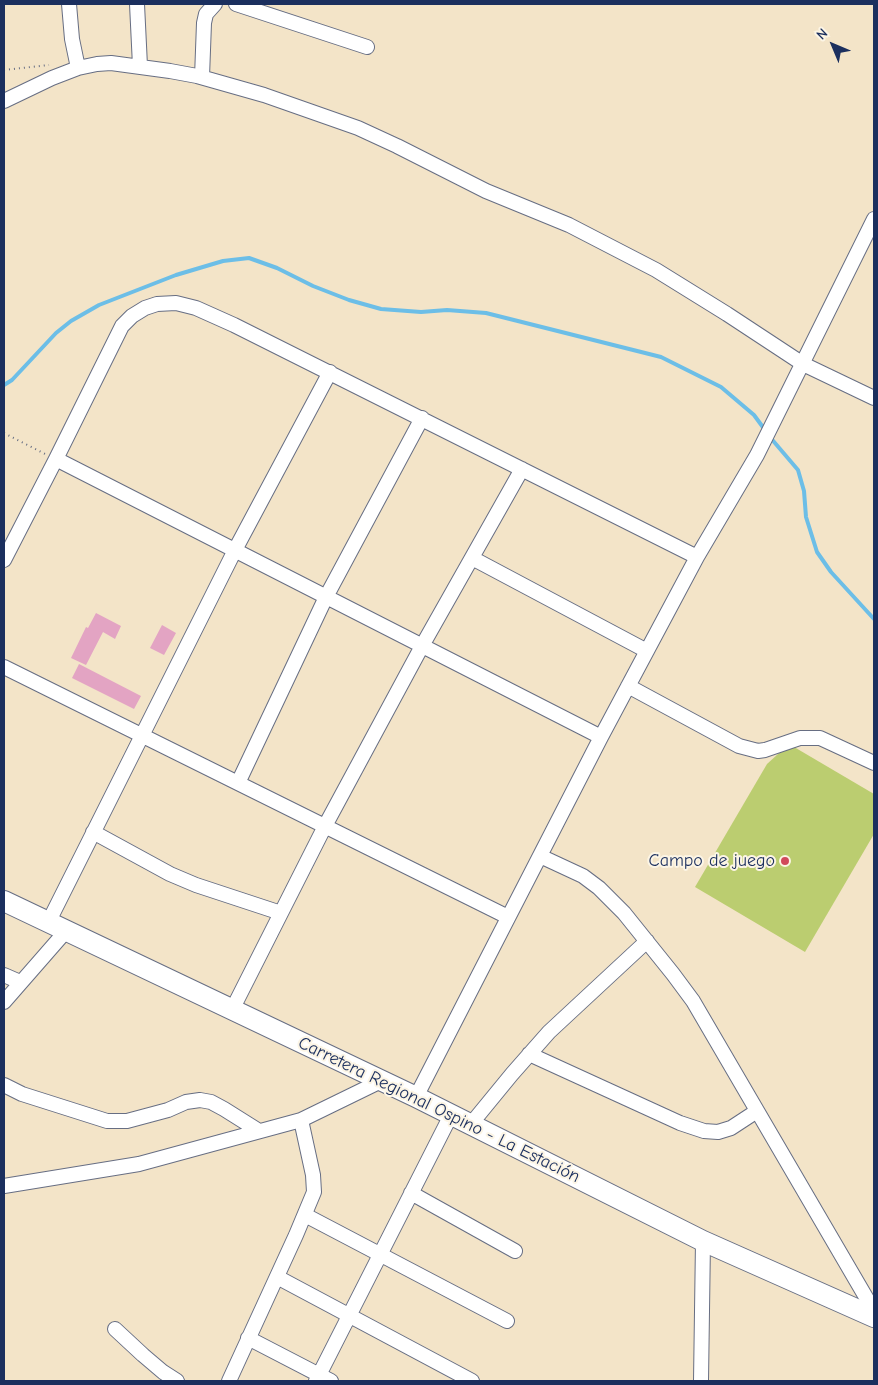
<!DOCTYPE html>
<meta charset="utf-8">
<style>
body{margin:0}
#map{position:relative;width:878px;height:1385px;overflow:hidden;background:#f3e4c8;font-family:"Comic Neue",sans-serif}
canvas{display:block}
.frame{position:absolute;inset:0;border:5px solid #1b2f5e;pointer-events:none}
.north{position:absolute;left:808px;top:20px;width:50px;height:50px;-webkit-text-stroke:4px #fcf5e5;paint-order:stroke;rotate:315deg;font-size:14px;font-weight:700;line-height:20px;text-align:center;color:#1b2f5e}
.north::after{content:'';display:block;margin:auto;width:18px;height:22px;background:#1b2f5e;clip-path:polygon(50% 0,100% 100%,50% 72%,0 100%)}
</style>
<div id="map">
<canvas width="878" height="1385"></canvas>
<div class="frame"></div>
<div class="north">N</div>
</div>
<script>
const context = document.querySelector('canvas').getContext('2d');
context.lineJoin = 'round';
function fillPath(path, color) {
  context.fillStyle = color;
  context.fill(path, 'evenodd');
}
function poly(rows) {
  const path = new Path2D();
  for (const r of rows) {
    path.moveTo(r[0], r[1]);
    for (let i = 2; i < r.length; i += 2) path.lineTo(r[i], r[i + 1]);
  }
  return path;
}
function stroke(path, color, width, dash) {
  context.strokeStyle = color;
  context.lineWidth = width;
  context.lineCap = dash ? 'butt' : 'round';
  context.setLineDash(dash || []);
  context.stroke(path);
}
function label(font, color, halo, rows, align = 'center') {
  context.font = font + ' "Comic Neue",sans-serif';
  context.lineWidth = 4;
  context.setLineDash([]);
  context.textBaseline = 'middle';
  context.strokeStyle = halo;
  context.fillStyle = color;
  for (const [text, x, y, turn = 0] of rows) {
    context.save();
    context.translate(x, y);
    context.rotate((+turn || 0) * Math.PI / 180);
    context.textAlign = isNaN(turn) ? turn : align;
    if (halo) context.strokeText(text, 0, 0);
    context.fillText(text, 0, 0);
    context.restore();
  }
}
fillPath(poly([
 [789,744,874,794,874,834,805,952,695,887,767,764]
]), '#bbcd70');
stroke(poly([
 [4,385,12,380,56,333,71,321,99,305,176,275,223,261,249,258,277,268,313,286,349,300,381,309,421,312,447,310,486,313,661,357,721,387,754,415,765,430],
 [769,436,798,470,804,491,806,517,817,552,831,572,874,619]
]), '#6cbee7', 4);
fillPath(poly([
 [96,613,121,626,115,639,103,632,86,665,71,658,86,627,88,628],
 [162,625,176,633,164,655,150,648],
 [79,664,141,696,134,709,72,678]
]), '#e3a4c3');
const minor = poly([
 [69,4,72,39,78,68],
 [137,4,140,66],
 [236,4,367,47],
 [202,77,204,23,206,14,215,4],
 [4,101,52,78,78,68,97,64,111,63,170,71,197,76,264,95,358,128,397,146,486,191,569,225,656,270,727,314,803,364,874,398],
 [56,459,601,737],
 [472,558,647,651],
 [4,560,56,459,122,326,132,316,145,308,157,304,176,303,196,308,234,325,697,557],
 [4,667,508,917],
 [628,686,739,746,758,751,765,750,800,738,820,738,874,763],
 [238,783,326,597,422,418],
 [93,832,170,874,196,885,281,913],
 [540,856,583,876,599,888,624,913,673,974,693,1001,874,1311],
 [48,923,235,550,330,372],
 [4,975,20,982],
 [4,1002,66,931],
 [232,1010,325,826,422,646,522,469],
 [529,1054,680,1123,704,1131,718,1132,731,1128,757,1111],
 [4,1085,22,1094,107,1121,127,1121,168,1110,186,1102,200,1100,211,1102,224,1109,259,1131],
 [416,1097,601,737,697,557,757,455,874,219],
 [471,1124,512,1074,549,1032,647,941],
 [4,1186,139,1164,301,1120,381,1081],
 [411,1193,515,1251],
 [305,1215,507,1321],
 [277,1277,472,1381],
 [115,1329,143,1355,163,1372,177,1381],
 [248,1338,331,1381],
 [229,1381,296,1235,314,1192,313,1175,301,1120],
 [316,1381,451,1115],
 [701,1381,703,1241]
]);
const secondary = poly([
 [4,901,416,1097,703,1241,874,1317]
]);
stroke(minor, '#676e83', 16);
stroke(secondary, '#676e83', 22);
stroke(poly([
 [4,70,49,65],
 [4,433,45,454]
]), '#676e83', 2, [1, 4]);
stroke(minor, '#fff', 14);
stroke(secondary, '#fff', 20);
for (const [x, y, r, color] of [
 [785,861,5,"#d1495b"]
]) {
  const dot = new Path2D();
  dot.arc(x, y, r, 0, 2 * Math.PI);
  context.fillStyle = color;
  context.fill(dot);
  stroke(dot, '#fcf5e5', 2);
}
label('18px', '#1b2f5e', '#fcf5e5', [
 ["Campo de juego",775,861]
], 'right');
label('18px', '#1b2f5e', '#fcf5e5', [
 ["Carretera Regional Ospino - La Estación",439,1110,26]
]);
</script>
